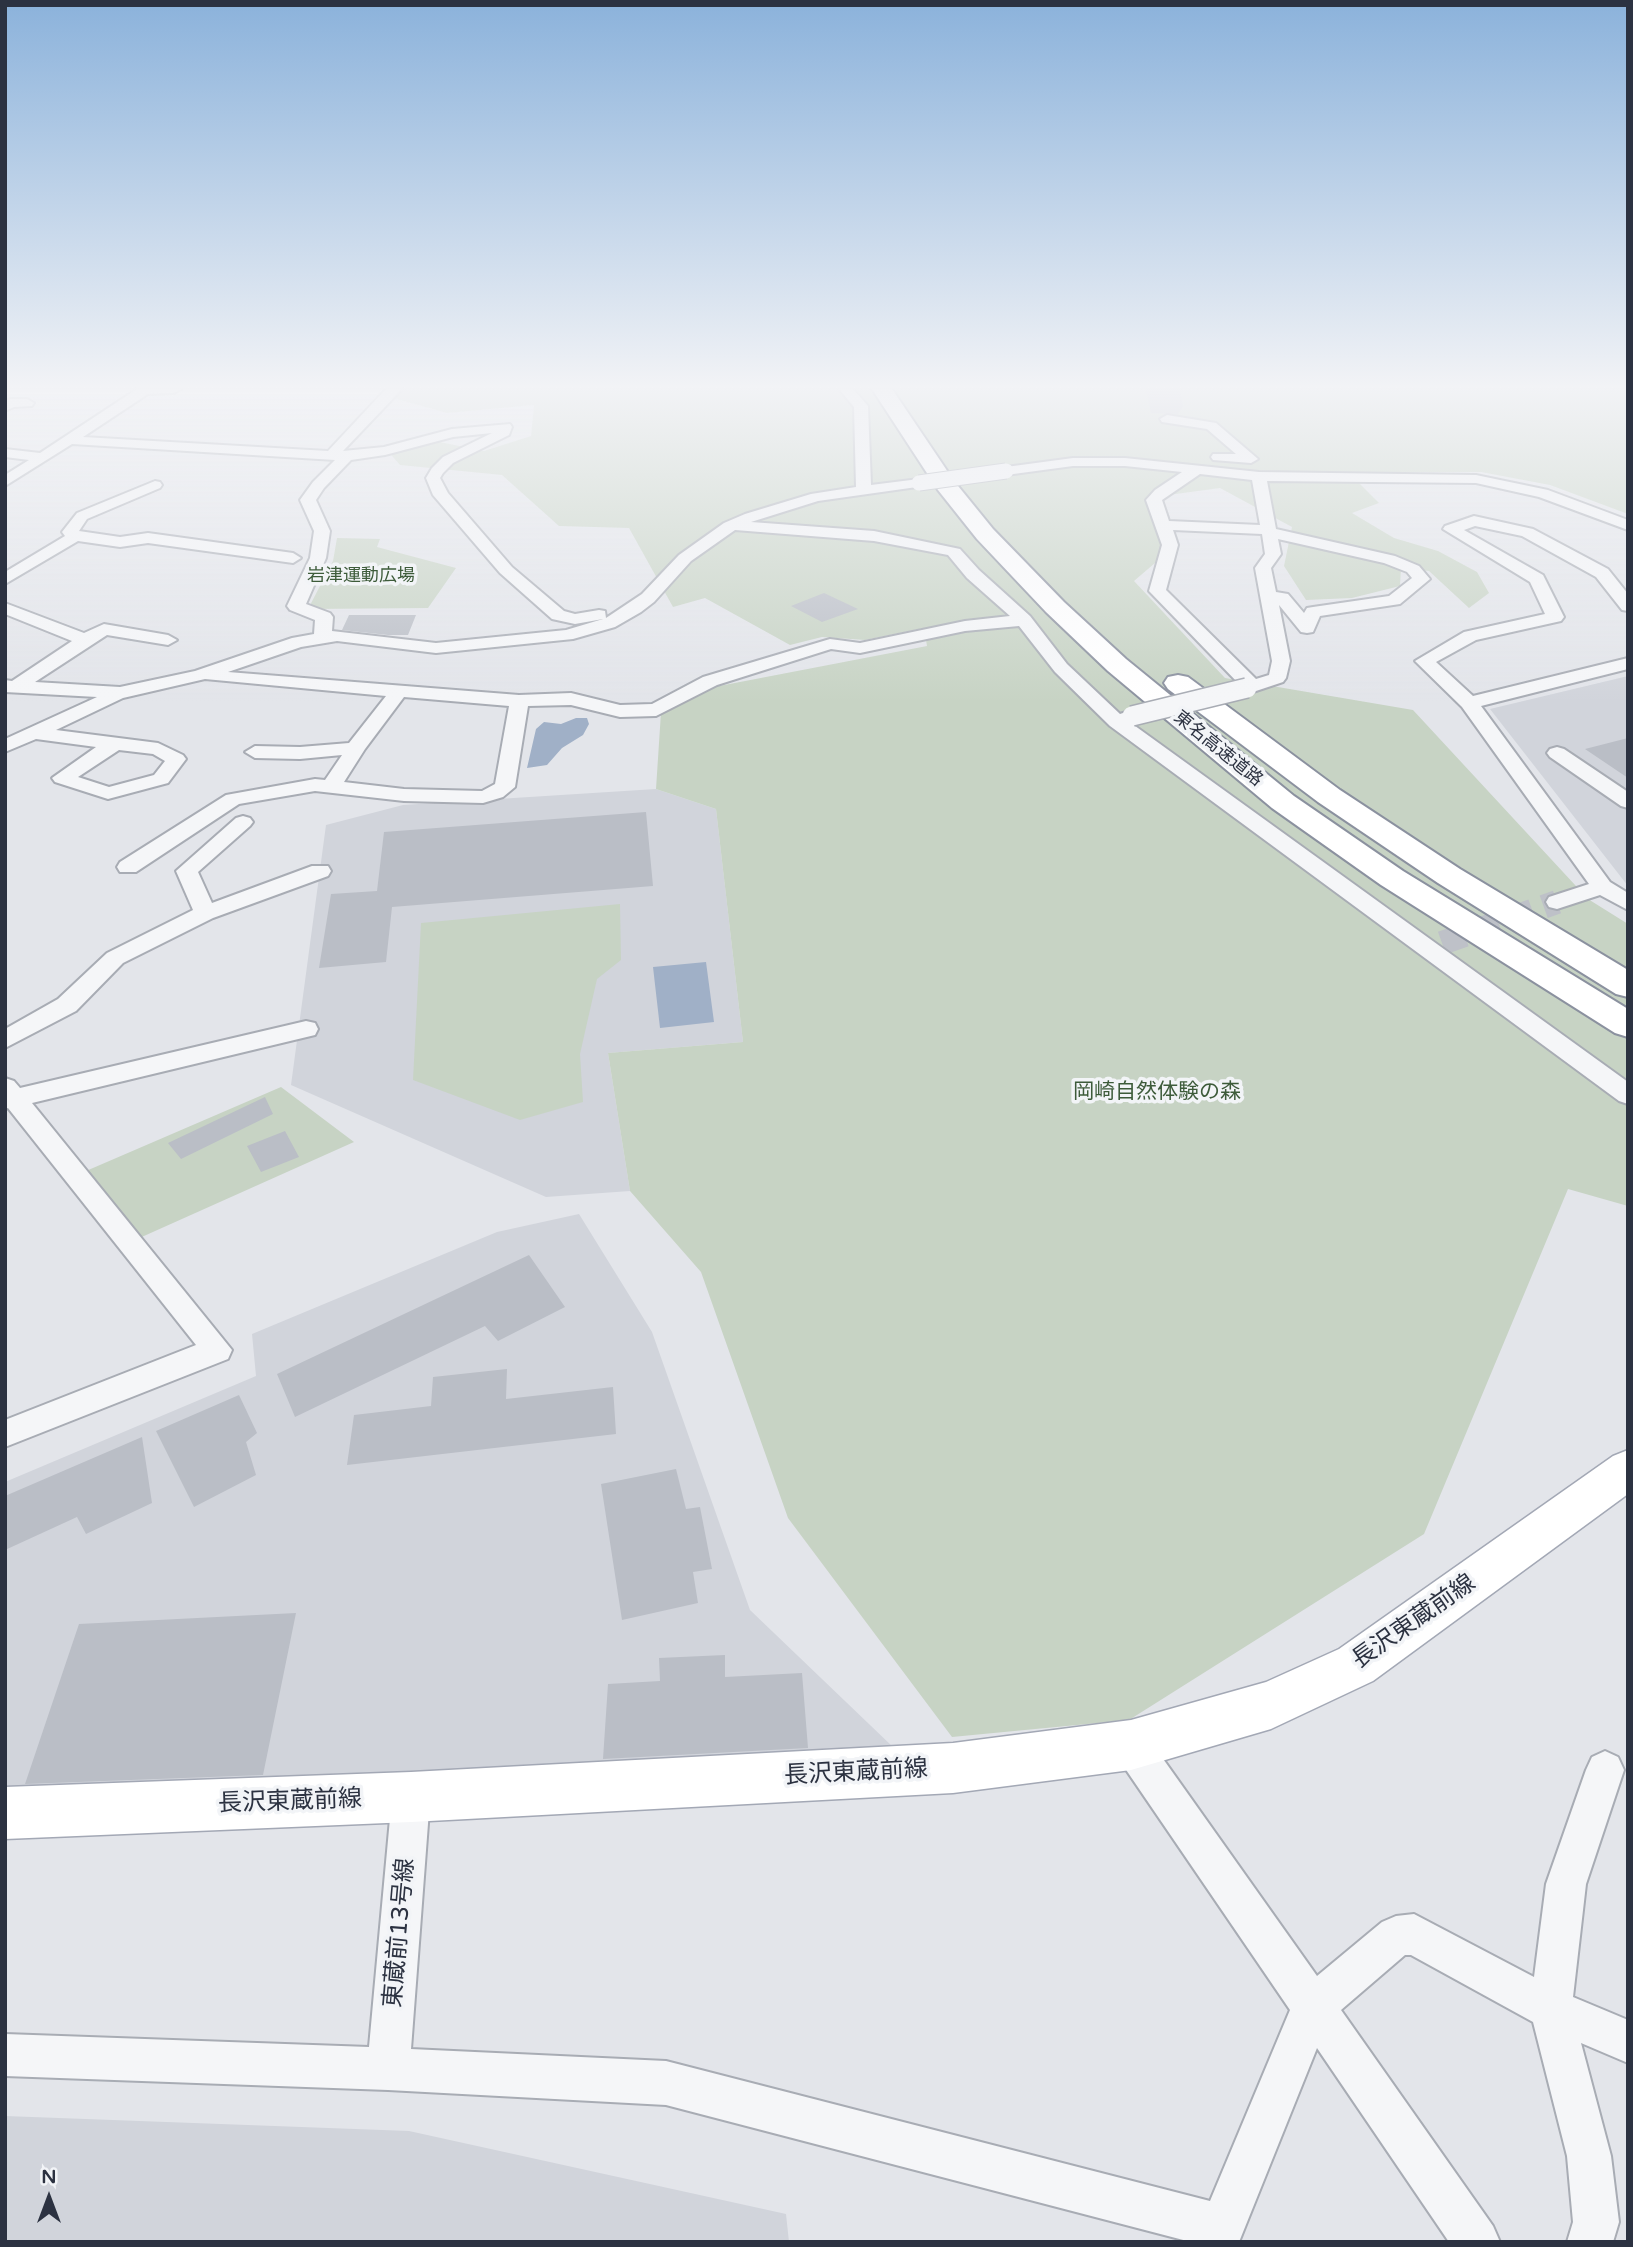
<!DOCTYPE html>
<meta charset="utf-8">
<style>
body{margin:0}
#map{position:relative;width:1633px;height:2247px;overflow:hidden;background:#e3e5ea;font-family:"Varela Round",sans-serif}
canvas{display:block}
.frame{position:absolute;inset:0;border:7px solid #2c3241;pointer-events:none}
.north{position:absolute;left:14px;top:2163px;width:70px;height:70px;-webkit-text-stroke:5px #f2f4f7;paint-order:stroke;rotate:0deg;font-size:19px;font-weight:700;line-height:28px;text-align:center;color:#2c3241}
.north::after{content:'';display:block;margin:auto;width:24px;height:32px;background:#2c3241;clip-path:polygon(50% 0,100% 100%,50% 72%,0 100%)}
</style>
<div id="map">
<canvas width="1633" height="2247"></canvas>
<div class="frame"></div>
<div class="north">N</div>
</div>
<script>
const context = document.querySelector('canvas').getContext('2d');
context.lineJoin = 'round';
function fillPath(path, color) {
  context.fillStyle = color;
  context.fill(path, 'evenodd');
}
function poly(rows) {
  const path = new Path2D();
  for (const r of rows) {
    path.moveTo(r[0], r[1]);
    for (let i = 2; i < r.length; i += 2) path.lineTo(r[i], r[i + 1]);
  }
  return path;
}
function stroke(path, color, width, dash) {
  context.strokeStyle = color;
  context.lineWidth = width;
  context.lineCap = dash ? 'butt' : 'round';
  context.setLineDash(dash || []);
  context.stroke(path);
}
function label(font, color, halo, rows, align = 'center') {
  context.font = font + ' "Varela Round","Noto Sans JP",sans-serif';
  context.lineWidth = 7;
  context.setLineDash([]);
  context.textBaseline = 'middle';
  context.strokeStyle = halo;
  context.fillStyle = color;
  for (const [text, x, y, turn = 0] of rows) {
    context.save();
    context.translate(x, y);
    context.rotate((+turn || 0) * Math.PI / 180);
    context.textAlign = isNaN(turn) ? turn : align;
    if (halo) context.strokeText(text, 0, 0);
    context.fillText(text, 0, 0);
    context.restore();
  }
}
fillPath(poly([
 [1628,676,1628,886,1490,709],
 [656,789,716,809,743,1042,608,1053,630,1191,546,1197,291,1085,326,825,403,805],
 [579,1214,652,1332,750,1610,917,1770,5,1806,5,1482,256,1376,252,1334,497,1232],
 [5,2116,409,2131,786,2214,789,2242,5,2242]
]), '#d1d4db');
fillPath(poly([
 [401,389,1628,389,1628,514,1550,485,1481,472,1348,472,1379,503,1352,513,1394,538,1438,551,1477,572,1489,593,1469,608,1429,571,1401,568,1400,586,1352,598,1306,600,1284,566,1292,527,1220,488,1161,496,1176,545,1134,581,1225,678,1413,710,1588,899,1628,924,1628,1206,1568,1189,1424,1534,1129,1720,952,1737,788,1518,701,1272,630,1191,608,1053,743,1042,716,809,656,789,662,697,927,646,924,628,865,640,822,637,790,645,705,598,673,607,629,528,559,526,502,475,400,465,387,450,430,440,484,451,531,436,534,405,447,413,386,396],
 [337,538,380,539,377,547,456,568,428,608,308,609,333,561],
 [620,904,621,960,597,979,580,1054,583,1102,520,1120,413,1080,421,923],
 [281,1087,354,1142,135,1240,86,1171]
]), '#c7d3c4');
fillPath(poly([
 [576,718,587,718,589,724,583,735,562,748,547,765,527,768,536,729,544,722,561,724],
 [706,962,714,1022,660,1028,653,967]
]), '#a0b0c7');
fillPath(poly([
 [1146,389,1180,389,1183,406,1178,414,1151,413],
 [824,593,858,609,822,622,791,606],
 [349,615,416,615,408,635,388,635,342,630],
 [1628,738,1628,778,1585,749],
 [646,812,653,886,392,907,386,962,319,968,331,894,377,891,384,832],
 [265,1097,273,1114,181,1159,168,1143],
 [285,1131,299,1157,261,1172,247,1146],
 [529,1255,565,1307,498,1341,485,1326,295,1417,277,1374],
 [507,1369,506,1399,613,1387,616,1434,347,1465,354,1415,431,1406,433,1377],
 [239,1395,257,1433,246,1442,256,1475,194,1507,156,1431],
 [142,1437,152,1503,86,1534,77,1517,5,1550,5,1496],
 [676,1469,686,1509,700,1507,712,1569,693,1572,698,1603,622,1620,601,1484],
 [296,1613,263,1775,25,1784,79,1624],
 [725,1655,725,1677,802,1673,808,1748,603,1759,608,1684,660,1681,659,1658]
]), '#babec6');
stroke(poly([
 [1442,943,1557,902]
]), '#bec1c8', 24, [24, 12]);
const minor = poly([
 [137,389,181,389,174,393,148,394,83,437,328,451,386,389,402,389,343,451,384,447,452,429,510,424,512,427,509,435,453,463,443,473,440,478,448,493,512,567,564,611,575,614,599,610,605,611,606,618,642,594,679,555,724,523,745,514,811,494,856,487,854,407,839,389,853,389,868,406,871,485,919,479,926,483,924,486,818,501,751,522,874,531,960,549,979,570,1030,616,1067,664,1120,714,1132,710,1139,712,1142,716,1139,720,1131,723,1628,1082,1628,1104,1619,1101,1110,726,1055,672,1019,626,965,631,860,653,831,649,717,685,656,716,620,717,571,705,528,706,515,787,503,797,483,803,404,801,315,791,239,804,136,872,120,872,117,867,120,862,226,795,315,779,325,780,342,755,300,759,255,758,245,752,255,746,300,747,349,743,386,696,205,679,123,698,56,730,158,743,183,755,186,759,168,783,108,799,55,782,52,778,96,747,36,739,5,752,5,739,97,697,5,692,5,680,12,681,72,641,5,614,5,603,84,633,104,624,168,635,177,640,168,645,107,635,35,682,120,687,195,671,292,638,314,634,315,620,290,610,287,606,310,558,314,531,300,500,313,482,335,460,72,444,5,486,5,475,29,460,5,457,5,449,40,453,137,389],
 [492,433,443,457,432,468,426,478,433,495,500,573,552,619,575,624,603,619,566,630,436,643,332,631,333,617,330,613,306,604,326,558,330,531,316,500,324,488,351,460,385,455,453,437,492,433],
 [735,530,874,541,948,555,967,578,1010,616,965,621,860,643,830,639,703,677,652,704,620,705,571,693,519,695,228,672,301,647,337,641,436,653,573,639,615,627,641,612,654,602,691,561,735,530],
 [404,697,509,706,495,784,482,791,404,789,344,782,365,749,404,697],
 [119,750,153,754,165,761,154,775,109,787,78,777,119,750],
 [11,399,27,399,34,403,32,406,14,407,5,411,5,401,11,399],
 [1167,415,1216,423,1258,459,1251,463,1213,460,1211,457,1213,454,1236,454,1207,429,1162,422,1160,419,1167,415],
 [1073,458,1125,458,1259,472,1476,475,1548,490,1628,520,1628,530,1539,497,1476,483,1267,481,1276,529,1395,556,1419,566,1430,579,1400,604,1320,616,1313,632,1307,633,1301,632,1279,605,1290,661,1286,678,1283,682,1247,694,1240,692,1238,688,1240,685,1149,591,1162,545,1146,500,1155,490,1182,472,1125,466,1073,466,1006,475,999,471,1006,467,1073,458],
 [1200,474,1252,480,1260,525,1169,521,1162,500,1200,474],
 [1173,530,1262,534,1265,554,1255,568,1272,661,1269,675,1256,679,1166,590,1178,545,1173,530],
 [1278,539,1384,563,1407,572,1412,578,1389,596,1313,607,1307,608,1304,613,1288,594,1276,592,1271,568,1281,554,1278,539],
 [155,481,160,482,162,485,160,488,87,519,79,531,120,537,148,533,293,553,301,558,293,563,148,543,120,547,78,541,5,584,5,572,65,536,62,532,77,513,155,481],
 [1474,516,1533,529,1608,569,1628,594,1628,611,1622,610,1596,577,1522,536,1475,526,1464,530,1543,575,1564,617,1561,621,1476,640,1436,662,1473,696,1628,658,1628,669,1481,706,1610,882,1628,893,1628,910,1600,895,1557,909,1549,907,1546,902,1549,897,1589,884,1462,707,1415,661,1464,632,1545,614,1530,582,1443,529,1445,526,1474,516],
 [1557,747,1564,749,1628,792,1628,808,1621,806,1550,757,1547,753,1550,749,1557,747],
 [243,816,250,818,253,822,250,826,198,872,212,903,312,866,328,866,331,871,328,876,213,918,123,963,76,1011,5,1048,5,1029,58,999,107,953,193,910,176,871,236,818,243,816],
 [306,1021,315,1023,318,1029,315,1035,32,1103,232,1350,228,1359,5,1447,5,1420,196,1345,8,1108,5,1109,5,1078,14,1081,20,1088,306,1021],
 [1131,1726,1144,1732,1317,1976,1382,1922,1396,1916,1414,1914,1534,1977,1546,1884,1586,1770,1592,1757,1605,1751,1618,1757,1624,1770,1586,1884,1573,1997,1628,2020,1628,2063,1581,2043,1611,2156,1619,2222,1613,2242,1567,2242,1573,2222,1567,2156,1533,2022,1411,1955,1405,1955,1341,2010,1493,2226,1500,2242,1449,2242,1317,2048,1239,2242,1191,2242,666,2105,388,2090,5,2076,5,2034,369,2047,392,1797,398,1784,411,1778,424,1784,430,1797,411,2049,666,2061,1210,2201,1290,2010,1118,1758,1112,1745,1118,1732,1131,1726]
]);
const major = poly([
 [1628,1450,1628,1494,1373,1681,1271,1729,1131,1770,953,1793,411,1822,5,1839,5,1787,411,1772,953,1743,1131,1720,1266,1682,1339,1649,1613,1456,1628,1450]
]);
const highway = poly([
 [872,389,892,389,954,481,993,529,1064,602,1126,659,1294,796,1403,871,1628,1009,1628,1037,1615,1033,1381,885,1272,808,1108,671,1046,612,977,539,938,490,872,389],
 [1178,675,1188,677,1340,790,1460,869,1628,970,1628,997,1616,994,1438,883,1318,802,1168,689,1164,683,1168,677,1178,675]
]);
stroke(minor, '#a8acb4', 4);
stroke(major, '#a3a8b5', 3);
stroke(highway, '#8b919f', 4);
fillPath(minor, '#f5f6f8');
fillPath(major, '#fff');
fillPath(highway, '#fff');
const minorBridgeFar1 = poly([
 [919,483,1006,471]
]);
const minorBridge = poly([
 [1132,716,1247,688]
]);
stroke(minorBridgeFar1, '#a8acb4', 17, []);
stroke(minorBridge, '#a8acb4', 22, []);
stroke(minorBridgeFar1, '#f5f6f8', 15);
stroke(minorBridge, '#f5f6f8', 19);
const sky = context.createLinearGradient(0, 0, 0, 703);
sky.addColorStop(0, '#8bb2db');
sky.addColorStop(0.55, '#f2f3f6');
sky.addColorStop(1, '#f2f3f600');
context.fillStyle = sky;
context.fillRect(0, 0, 1633, 703);
label('18px', '#3d5b3a', '#f2f4f7', [
 ["岩津運動広場",361,576]
]);
label('18px', '#2c3241', '#f2f4f7', [
 ["東名高速道路",1218,749,39]
]);
label('21px', '#3d5b3a', '#f2f4f7', [
 ["岡崎自然体験の森",1157,1092]
]);
label('24px', '#2c3241', '#f2f4f7', [
 ["長沢東蔵前線",1414,1622,-35],
 ["長沢東蔵前線",856,1773,-3],
 ["長沢東蔵前線",290,1802,-2],
 ["東蔵前13号線",400,1933,-85]
]);
</script>
